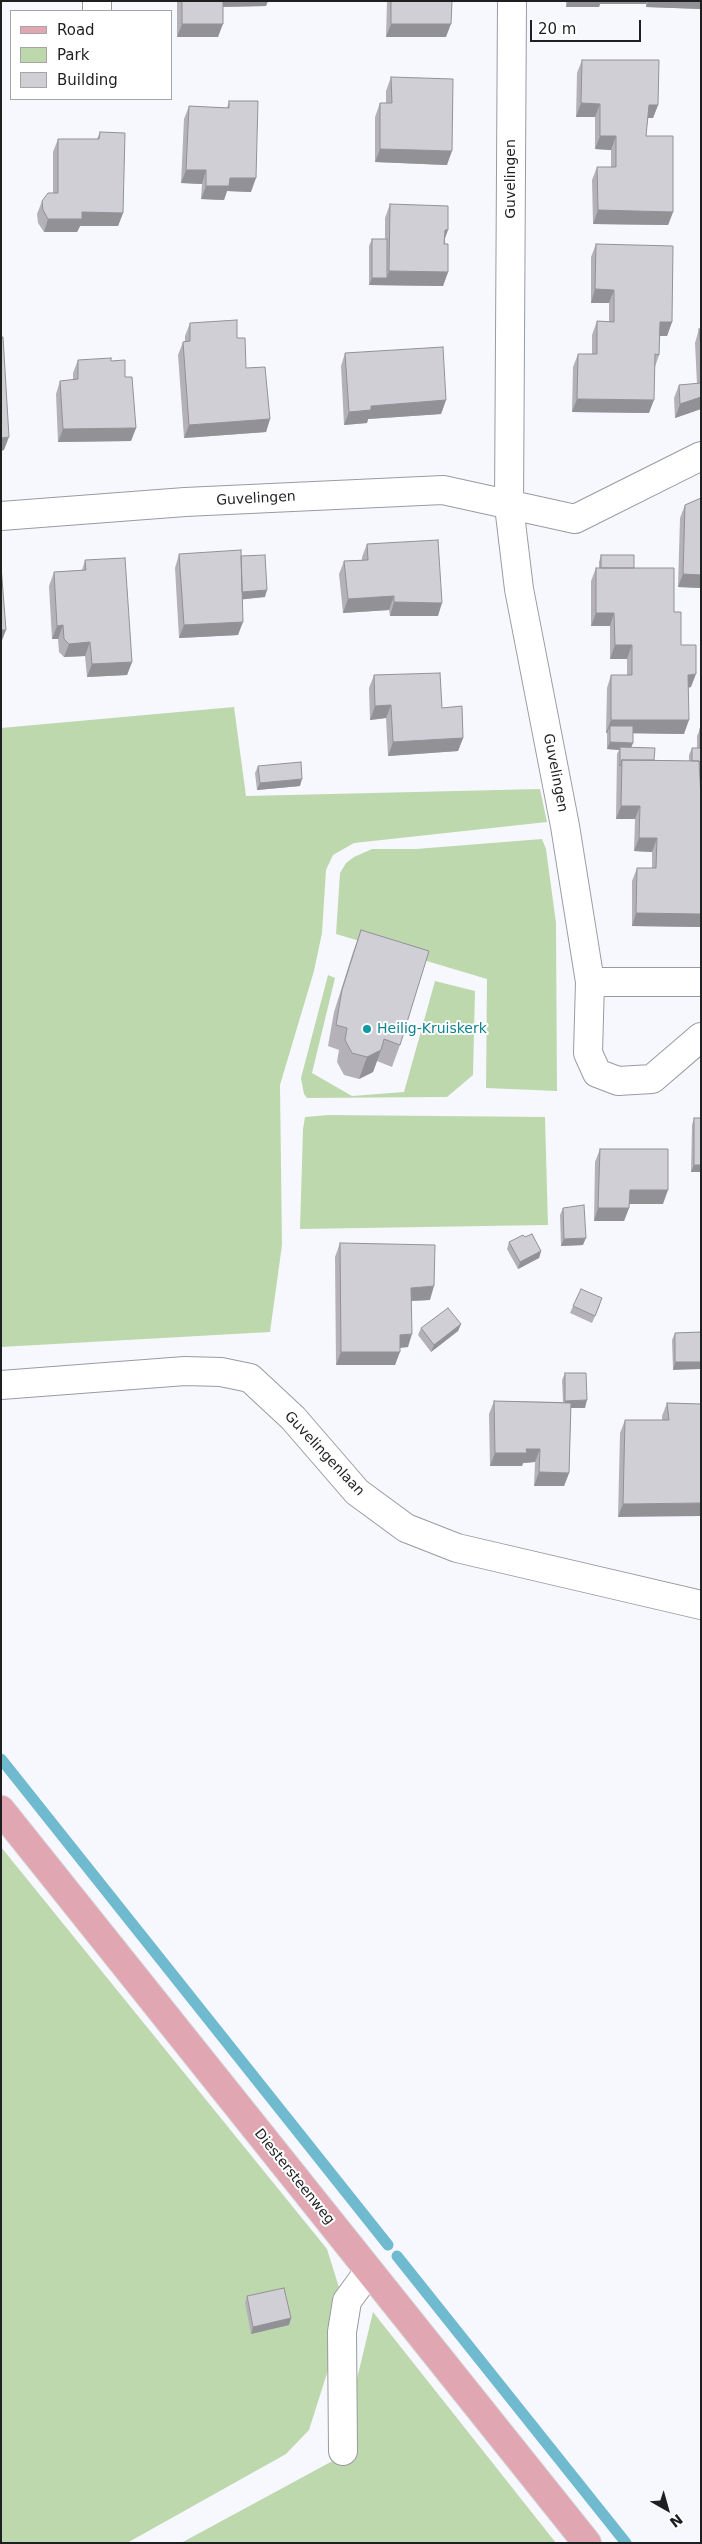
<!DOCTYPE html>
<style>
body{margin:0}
#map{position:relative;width:702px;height:2544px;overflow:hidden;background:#f7f8fe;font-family:"DejaVu Sans",sans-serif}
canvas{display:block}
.frame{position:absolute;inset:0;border:2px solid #1e1f21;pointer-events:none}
.legend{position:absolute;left:10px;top:10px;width:162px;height:90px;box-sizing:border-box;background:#fff;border:1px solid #a5a5a6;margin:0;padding:6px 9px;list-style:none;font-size:15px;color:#1e1f21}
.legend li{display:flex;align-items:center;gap:10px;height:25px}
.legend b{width:25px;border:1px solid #a5a5a6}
.north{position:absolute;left:642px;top:2484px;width:50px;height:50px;-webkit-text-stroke:4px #fff;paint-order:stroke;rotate:142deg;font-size:14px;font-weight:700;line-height:20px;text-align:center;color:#1e1f21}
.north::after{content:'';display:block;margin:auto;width:18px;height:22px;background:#1e1f21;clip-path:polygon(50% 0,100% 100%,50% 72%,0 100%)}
.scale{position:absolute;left:530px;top:20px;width:111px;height:22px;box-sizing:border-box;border:2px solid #1e1f21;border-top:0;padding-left:6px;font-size:15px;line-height:18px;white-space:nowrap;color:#1e1f21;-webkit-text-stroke:4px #fff;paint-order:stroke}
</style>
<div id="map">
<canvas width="702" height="2544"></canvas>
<div class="frame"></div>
<ul class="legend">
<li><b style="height:6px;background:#e0a7b2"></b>Road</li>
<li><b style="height:14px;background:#bed8ae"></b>Park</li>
<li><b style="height:14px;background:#d1cfd6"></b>Building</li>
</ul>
<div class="north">N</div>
<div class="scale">20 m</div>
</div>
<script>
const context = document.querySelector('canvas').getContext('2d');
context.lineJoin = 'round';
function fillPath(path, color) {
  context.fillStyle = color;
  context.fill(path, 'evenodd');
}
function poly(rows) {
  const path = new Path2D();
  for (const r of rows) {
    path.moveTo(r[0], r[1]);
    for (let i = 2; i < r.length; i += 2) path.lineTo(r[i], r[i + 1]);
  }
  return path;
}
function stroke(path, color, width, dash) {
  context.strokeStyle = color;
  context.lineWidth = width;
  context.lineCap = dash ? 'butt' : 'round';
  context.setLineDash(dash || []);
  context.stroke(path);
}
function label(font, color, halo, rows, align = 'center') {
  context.font = font + ' "DejaVu Sans",sans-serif';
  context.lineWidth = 4;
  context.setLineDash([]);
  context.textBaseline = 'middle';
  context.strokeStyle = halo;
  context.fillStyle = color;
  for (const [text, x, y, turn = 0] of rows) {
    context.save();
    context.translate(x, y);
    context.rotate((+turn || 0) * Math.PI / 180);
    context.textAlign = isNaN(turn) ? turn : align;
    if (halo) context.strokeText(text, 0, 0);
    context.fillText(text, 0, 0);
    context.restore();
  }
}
fillPath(poly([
 [234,707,246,796,540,789,547,822,354,843,333,855,326,870,322,933,314,971,280,1085,282,1245,270,1332,1,1347,1,728],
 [542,839,546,849,556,923,557,1091,486,1088,487,979,336,934,340,873,346,863,354,857,372,849,416,849],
 [328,975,335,978,312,1073,352,1096,404,1092,435,981,475,991,473,1075,447,1097,307,1098,304,1094,301,1078],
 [329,1115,545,1117,548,1225,300,1229,303,1129,305,1117],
 [1,1847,327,2249,342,2297,329,2367,309,2430,286,2454,127,2543,1,2543],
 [373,2312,556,2543,181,2543,338,2458]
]), '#bed8ae');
stroke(poly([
 [1,1759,388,2245],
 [397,2256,626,2543]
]), '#6fbace', 11);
const minor = poly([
 [512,1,509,506,519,589,565,826,590,982,588,1053,597,1073,618,1081,652,1079,701,1037],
 [97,11,97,1],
 [1,516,185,502,443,490,575,519,701,456],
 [590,982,701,982],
 [1,1385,185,1371,221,1372,250,1378,293,1418,357,1492,406,1528,457,1548,701,1605],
 [343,2451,342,2332,347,2301,369,2271]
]);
const major = poly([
 [1,1810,587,2543]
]);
stroke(minor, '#9a9ba1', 30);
stroke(major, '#d6d7d7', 30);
stroke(minor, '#fff', 28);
stroke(major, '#e0a7b2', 28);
fillPath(poly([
 [177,1,268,1,266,6,223,7,218,37,177,37],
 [387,1,452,1,446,37,386,37],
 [566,1,701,1,701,9,646,7,646,4,600,4,599,7,566,7],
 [582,60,658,105,653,118,648,118,646,136,673,212,668,225,593,224,592,180,597,167,611,167,611,150,595,149,595,117,576,117,577,73],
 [391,77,447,165,375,162,375,117,380,103,386,103,386,91],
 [229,101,251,192,227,191,224,200,201,199,202,184,181,183,184,119,189,106,227,108],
 [100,132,123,213,118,226,80,226,77,232,44,232,38,223,37,214,42,201,53,193,53,152,58,139,97,139],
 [390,204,445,240,448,272,443,286,369,285,369,246,372,239,385,239,385,218],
 [596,244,672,322,667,336,660,336,659,355,655,367,649,413,572,412,573,367,578,354,592,354,592,335,597,321,609,322,609,303,591,303,591,257],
 [190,323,237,338,246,368,270,419,266,432,184,438,178,355,183,342,185,341,185,336],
 [699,329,701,329,701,409,675,418,674,398,679,385,697,384,695,343],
 [345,353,446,400,441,414,368,419,367,423,344,425,341,366],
 [78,360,111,361,125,377,136,428,131,441,58,442,56,394,60,381,73,380,73,373],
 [701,498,701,588,678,587,680,518,685,505],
 [367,544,438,616,390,616,389,610,343,613,339,574,344,561,362,560,362,557],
 [179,554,241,556,265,597,242,599,238,635,179,638,175,568],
 [601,555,634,568,674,612,681,645,691,687,688,688,684,734,633,733,633,743,631,747,654,760,689,761,689,755,692,748,697,748,697,736,700,729,701,729,701,769,700,769,701,798,701,927,632,926,632,881,637,868,652,868,652,852,634,851,635,819,616,819,617,754,619,750,607,749,607,733,606,733,607,688,611,675,627,675,627,659,610,659,610,626,591,626,591,581,596,568,599,568,599,562],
 [85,560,132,662,127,675,87,677,85,656,64,657,59,652,58,639,52,639,49,586,54,572,82,570],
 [374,675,442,708,463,738,458,751,388,756,386,718,370,720,369,688],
 [258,766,300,786,257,790,255,773],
 [361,930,400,1045,392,1067,377,1061,373,1072,359,1079,344,1075,337,1062,339,1050,328,1046,334,1012,353,952],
 [694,1118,701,1118,701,1172,691,1172,692,1125],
 [600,1149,663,1204,629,1204,629,1208,624,1221,594,1221,595,1162],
 [563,1208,583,1245,561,1246,560,1215],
 [525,1237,541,1251,539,1258,518,1269,507,1249,509,1242],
 [340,1243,430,1300,411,1301,408,1347,400,1348,395,1365,336,1365,335,1257],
 [600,1305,592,1323,570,1313,573,1306],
 [461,1324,458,1331,431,1352,418,1335,421,1328],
 [701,1332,673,1370,672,1340,675,1333],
 [565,1373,585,1408,571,1408,569,1473,564,1486,534,1486,535,1462,523,1463,522,1466,490,1466,489,1414,494,1401,563,1402,562,1380],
 [667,1403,701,1404,618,1517,620,1433,625,1420,662,1420,662,1416],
 [247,2296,291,2318,289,2325,251,2334,245,2303]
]), '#b4b2b8');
fillPath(poly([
 [220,1,268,1,266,6,218,7],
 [568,1,647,1,646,4,600,4,599,7,566,7],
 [648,1,701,1,701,9,646,7],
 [182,24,223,24,218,37,177,37],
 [391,24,451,24,446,37,386,37],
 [581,103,600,104,595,117,576,117],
 [649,105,658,105,653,118,644,118],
 [600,136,616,136,611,150,595,149],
 [380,149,452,151,447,165,375,162],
 [186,170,206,170,202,184,181,183],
 [230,178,256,178,251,192,227,191,224,200,201,199,206,186],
 [598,210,673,212,668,225,593,224],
 [82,212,123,213,118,226,80,226,77,232,44,232,48,219],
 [445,230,448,230,443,244],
 [389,271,448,272,443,286,369,285,372,278,387,278],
 [595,289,614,290,609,303,591,303],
 [660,322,672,322,667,336,655,336],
 [701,397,701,409,675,418,680,404],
 [577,399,654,400,649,413,572,412],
 [446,400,441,414,368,419,367,423,344,425,349,412,371,406],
 [270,419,266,432,184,438,189,425],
 [136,428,131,441,58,442,63,429],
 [9,437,4,450,1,451,1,438],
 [683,574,701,575,701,588,678,587],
 [267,590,265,597,237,600,239,592],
 [394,596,389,610,343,613,348,599],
 [394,602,442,603,438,616,390,616],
 [596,613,614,613,610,626,591,626],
 [243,622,238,635,179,638,184,625],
 [63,625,58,639,52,639,57,626],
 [1,630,6,630,1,643],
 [90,642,85,656,64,657,69,644],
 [615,645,632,645,627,659,610,659],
 [132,662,127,675,87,677,92,664],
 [696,674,691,687,683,688,688,675],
 [391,705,386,718,370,720,375,706],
 [611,720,689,720,684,734,610,733,610,726,607,733,606,733],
 [463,738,458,751,388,756,393,742],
 [610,742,633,743,630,750,620,747,619,750,607,749],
 [302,779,300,786,257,790,260,783],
 [621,806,640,806,635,819,616,819],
 [639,838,657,838,652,852,634,851],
 [636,913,701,914,701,927,632,926],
 [381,1050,373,1072,359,1079,367,1057],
 [694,1165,701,1165,701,1172,691,1172],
 [630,1190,668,1190,663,1204,625,1204],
 [598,1208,629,1208,624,1221,594,1221],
 [586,1238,583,1245,561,1246,564,1239],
 [541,1251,539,1258,518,1269,520,1262],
 [434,1286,430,1300,406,1301,411,1288],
 [461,1324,458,1331,431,1352,434,1345],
 [412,1334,408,1347,396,1348,400,1335],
 [341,1352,400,1352,395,1365,336,1365],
 [675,1362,701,1362,701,1369,673,1370],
 [587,1400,585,1408,563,1408,565,1401],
 [526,1449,540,1449,535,1462,523,1463,522,1466,490,1466,495,1453],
 [539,1472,569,1473,564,1486,534,1486],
 [701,1503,701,1516,618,1517,623,1504],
 [291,2318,289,2325,251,2334,253,2327]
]), '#929196');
const building = poly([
 [182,1,223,1,223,24,182,24,182,1],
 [391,1,452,1,451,24,391,24,391,1],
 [582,60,659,60,658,105,649,105,646,136,673,136,673,212,598,210,597,167,616,167,616,136,600,136,600,104,581,103,582,60],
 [391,77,453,79,452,151,380,149,380,103,392,103,391,77],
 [229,101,258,101,256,178,230,178,229,186,206,186,206,170,186,170,189,106,229,108,229,101],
 [100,132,125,133,123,213,82,212,82,219,48,219,43,210,42,201,48,193,58,193,58,139,99,139,100,132],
 [390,204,448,206,448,230,445,230,444,244,448,244,448,272,389,271,390,204],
 [372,239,387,239,387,278,372,278,372,239],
 [596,244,673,246,672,322,660,322,659,355,655,354,654,400,577,399,578,354,597,354,597,321,614,322,614,290,595,289,596,244],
 [237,320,237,338,245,338,246,368,265,367,270,419,189,425,183,342,190,341,190,323,237,320],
 [699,329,701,329,701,348,699,329],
 [1,337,3,337,9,437,1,438,1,337],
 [443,347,446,400,371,406,371,410,349,412,345,353,443,347],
 [111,358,111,361,125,360,125,377,132,377,136,428,63,429,60,381,78,379,78,360,111,358],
 [701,383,701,397,680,404,679,385,701,383],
 [701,498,701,575,683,574,685,505,701,498],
 [438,540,442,603,394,602,394,596,348,599,344,561,368,560,367,544,438,540],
 [241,550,243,622,184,625,179,554,241,550],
 [265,555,267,590,242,592,241,556,265,555],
 [601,555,634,555,634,568,601,568,601,555],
 [125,558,132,662,92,664,90,642,69,644,64,639,63,625,57,626,54,572,86,570,85,560,125,558],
 [1,566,6,630,1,630,1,566],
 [596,568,674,568,674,612,681,612,681,645,696,645,696,674,688,675,689,720,611,720,611,675,632,675,632,645,615,645,614,613,596,613,596,568],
 [440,673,442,708,462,706,463,738,393,742,391,705,375,706,374,675,440,673],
 [610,726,633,726,633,743,610,742,610,726],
 [700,729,701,729,701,762,700,762,699,761,692,761,692,748,700,748,700,729],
 [620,747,655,748,654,760,622,760,620,766,620,747],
 [622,760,699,761,701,798,701,914,636,913,637,868,656,868,657,838,639,838,640,806,621,806,622,760],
 [301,762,302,779,260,783,258,766,301,762],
 [361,930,429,951,400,1045,384,1039,381,1050,367,1057,352,1053,345,1040,347,1028,336,1025,342,990,361,930],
 [694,1118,701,1118,701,1165,694,1165,694,1118],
 [600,1149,668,1149,668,1190,630,1190,629,1208,598,1208,600,1149],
 [584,1205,586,1238,564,1239,563,1208,584,1205],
 [532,1234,541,1251,520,1262,509,1242,523,1235,525,1237,532,1234],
 [340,1243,435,1245,434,1286,411,1288,412,1334,400,1335,400,1352,341,1352,340,1243],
 [581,1289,602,1298,595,1316,573,1306,581,1289],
 [448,1308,461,1324,434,1345,421,1328,448,1308],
 [701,1332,701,1362,675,1362,675,1333,701,1332],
 [565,1373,586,1373,587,1400,565,1401,565,1373],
 [494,1401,571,1403,569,1473,539,1472,540,1449,526,1449,527,1453,495,1453,494,1401],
 [667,1403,701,1404,701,1503,623,1504,625,1420,669,1420,667,1403],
 [284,2288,291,2318,253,2327,247,2296,284,2288]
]);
fillPath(building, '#d1cfd6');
stroke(building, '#929196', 1);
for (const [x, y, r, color] of [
 [367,1029,5,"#0f9aa8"]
]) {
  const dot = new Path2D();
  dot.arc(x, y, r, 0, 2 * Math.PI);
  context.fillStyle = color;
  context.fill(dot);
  stroke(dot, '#fff', 2);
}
label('14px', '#1e1f21', '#fff', [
 ["Guvelingen",511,179,-90],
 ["Guvelingen",256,499,-3],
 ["Guvelingen",555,773,79],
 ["Guvelingenlaan",324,1454,47],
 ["Diestersteenweg",294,2177,51]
]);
label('14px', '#0d838f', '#fff', [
 ["Heilig-Kruiskerk",377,1029]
], 'left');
</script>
